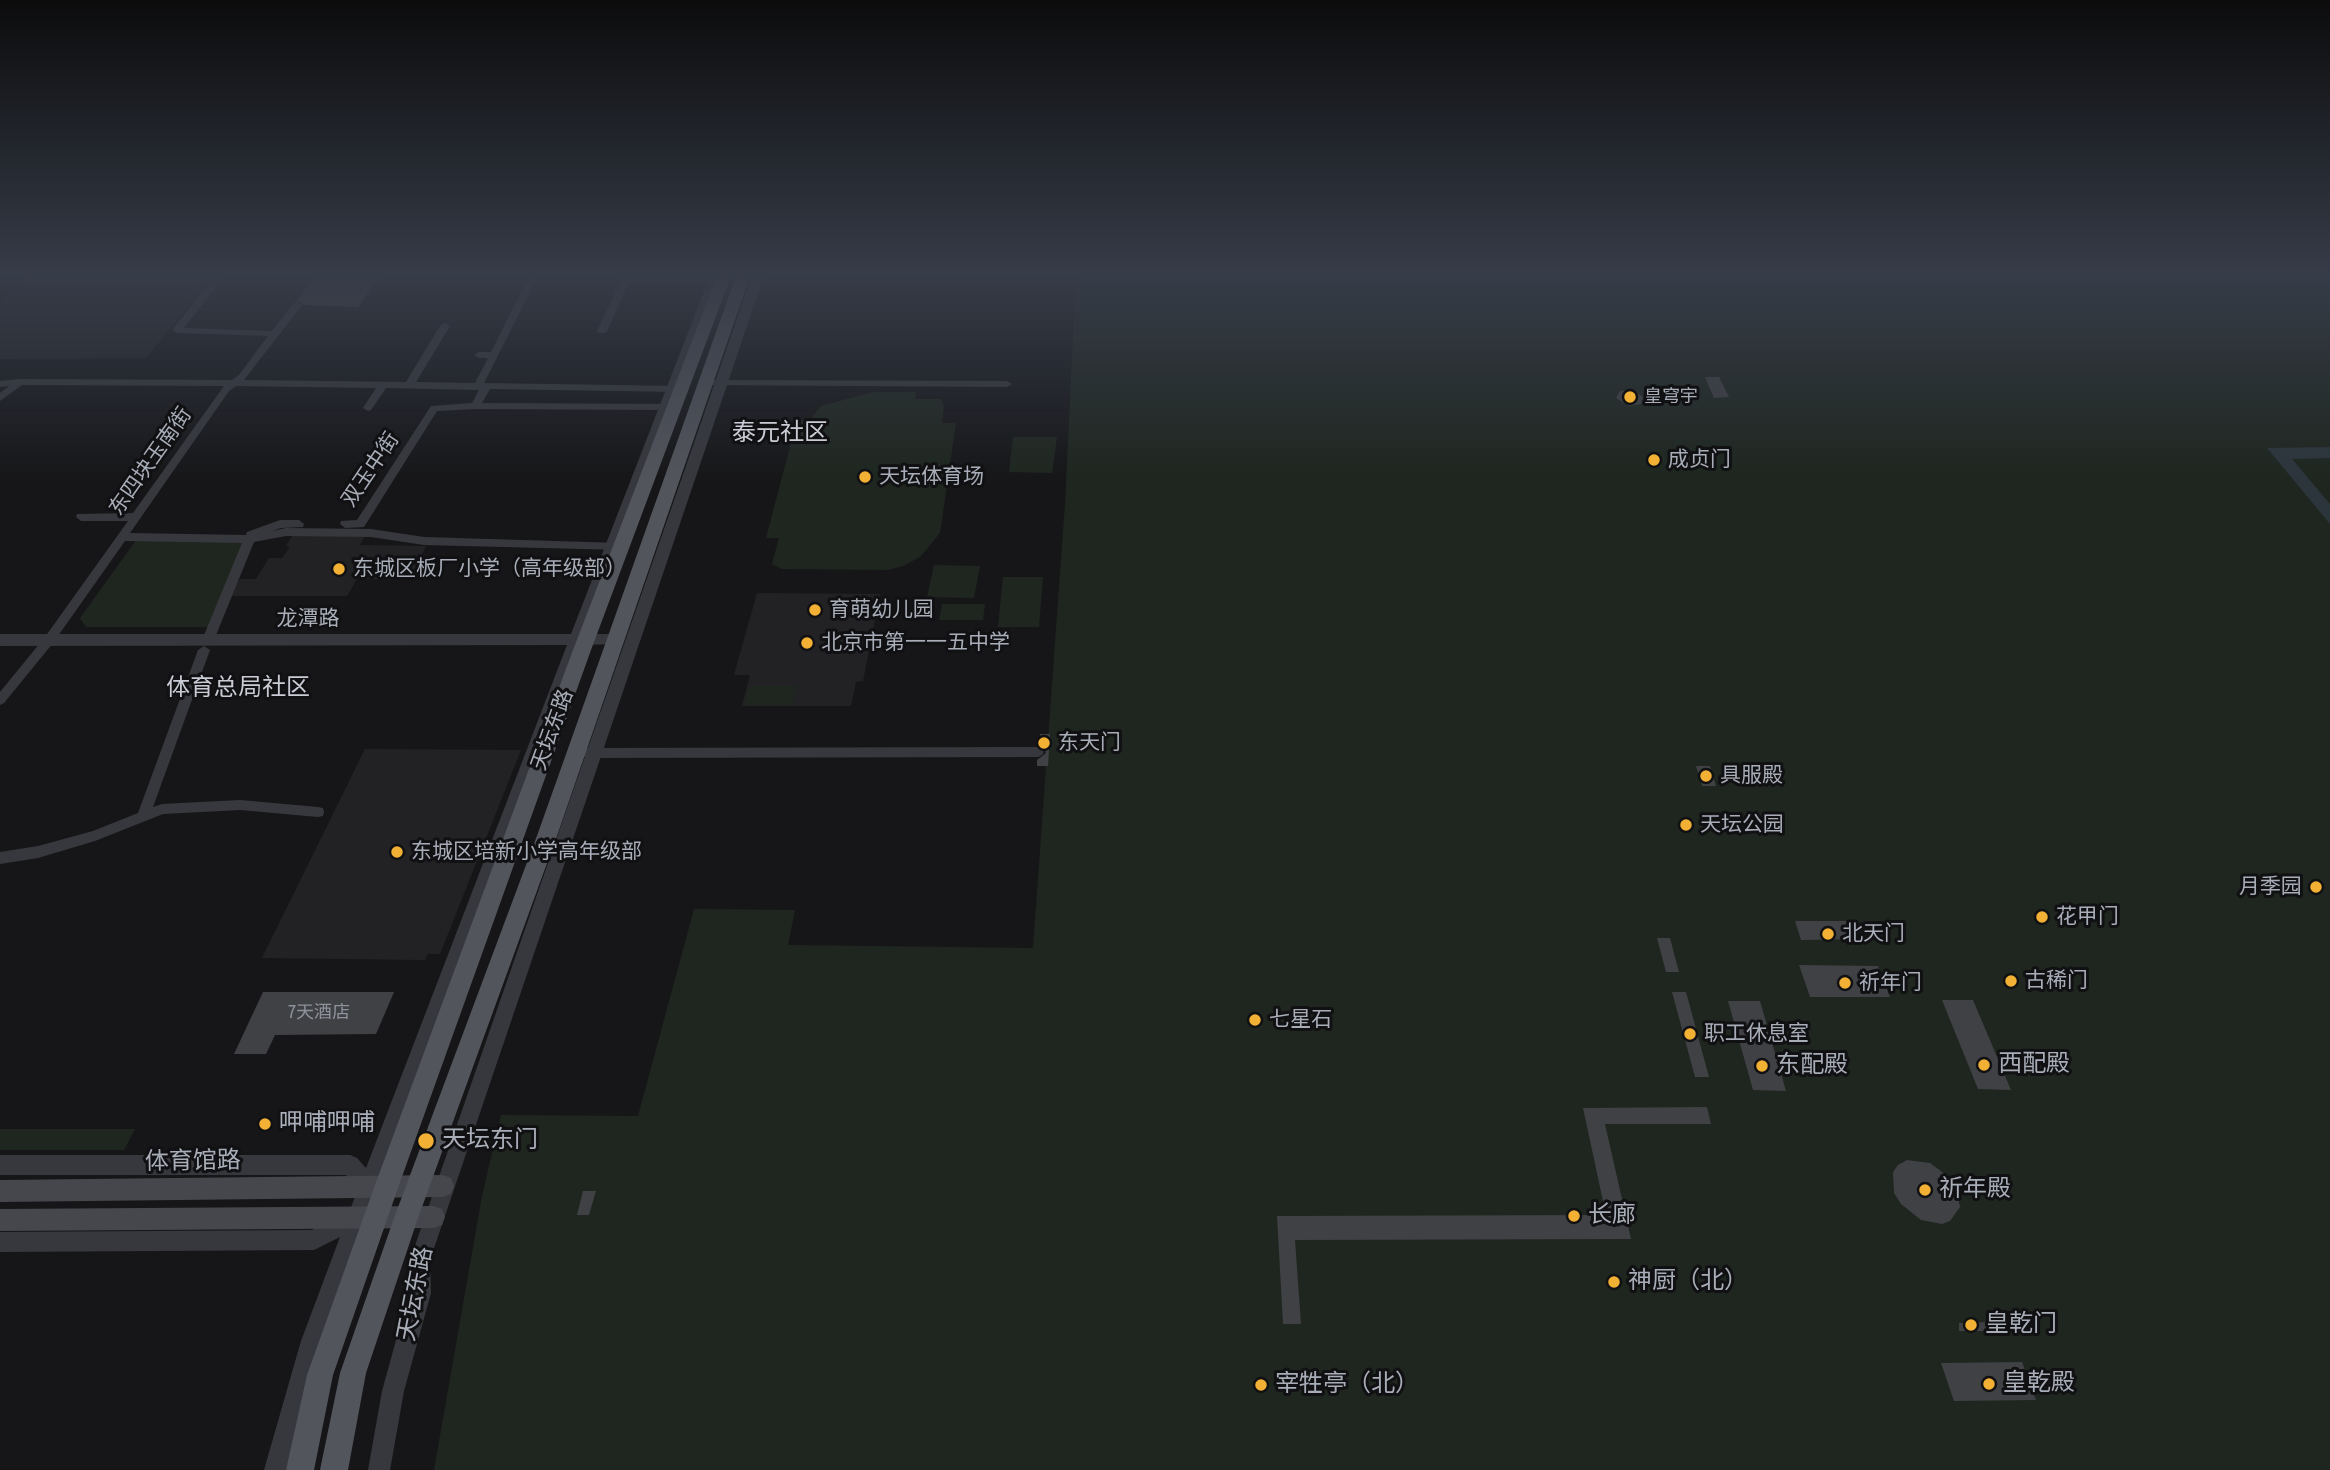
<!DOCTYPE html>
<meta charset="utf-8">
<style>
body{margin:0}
canvas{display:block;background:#161618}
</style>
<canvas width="2330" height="1470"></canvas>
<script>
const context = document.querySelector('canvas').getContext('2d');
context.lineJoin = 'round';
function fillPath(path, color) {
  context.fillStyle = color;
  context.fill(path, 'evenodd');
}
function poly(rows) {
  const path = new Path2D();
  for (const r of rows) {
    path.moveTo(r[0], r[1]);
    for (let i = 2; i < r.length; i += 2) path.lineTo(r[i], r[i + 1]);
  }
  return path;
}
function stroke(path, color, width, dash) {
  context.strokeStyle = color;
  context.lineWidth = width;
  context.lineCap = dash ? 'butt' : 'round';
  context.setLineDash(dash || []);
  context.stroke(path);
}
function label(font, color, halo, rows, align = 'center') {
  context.font = font + ' "Archivo Narrow","Noto Sans SC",sans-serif';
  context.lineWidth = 6;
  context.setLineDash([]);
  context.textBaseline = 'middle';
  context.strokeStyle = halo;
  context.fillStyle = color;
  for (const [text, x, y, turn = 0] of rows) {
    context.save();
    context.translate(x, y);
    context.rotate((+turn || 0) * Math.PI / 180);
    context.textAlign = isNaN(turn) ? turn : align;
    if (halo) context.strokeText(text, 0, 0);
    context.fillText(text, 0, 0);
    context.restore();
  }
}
fillPath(poly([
 [26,276,213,276,146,358,0,359,0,303],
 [294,533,365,535,360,545,426,546,410,580,357,579,347,596,228,596,240,579,256,579,269,558,282,558,290,547,286,546],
 [757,593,880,594,863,681,856,682,851,706,742,706,750,675,734,675],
 [365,749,521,750,440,954,428,954,425,960,262,958]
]), '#222225');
fillPath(poly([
 [1076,276,2330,276,2330,1470,434,1470,482,1196,501,1115,638,1116,694,909,795,910,788,945,1033,948,1065,504],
 [873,392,916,392,915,399,941,399,944,405,942,423,956,423,940,533,920,557,903,566,888,570,782,569,772,564,779,538,766,538,797,420,810,420,821,406],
 [1013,437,1057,437,1052,473,1009,472],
 [137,539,238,541,243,544,208,627,86,627,80,618],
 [934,565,980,566,974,598,927,597],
 [1003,577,1043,577,1039,627,998,627],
 [942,604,985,604,983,620,939,620],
 [749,686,797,686,792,705,744,705],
 [0,1129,135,1129,124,1150,0,1150]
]), '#1e261f');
fillPath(poly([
 [2330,447,2330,458,2292,459,2330,504,2330,524,2267,448]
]), '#2c353c');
fillPath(poly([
 [315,276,380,276,358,307,304,305,297,300],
 [1705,377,1719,377,1729,397,1714,398],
 [1633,390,1643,397,1641,404,1629,406,1616,398,1620,391],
 [1040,734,1050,734,1048,766,1037,766,1037,760,1046,753,1044,748,1039,745],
 [1696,766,1710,766,1716,786,1702,786],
 [1795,921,1851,921,1858,939,1801,940],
 [1657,938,1670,938,1679,972,1666,972],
 [1799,965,1878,966,1890,997,1810,997],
 [263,992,394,992,376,1034,275,1035,266,1054,234,1054],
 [1672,992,1686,992,1709,1077,1695,1077],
 [1942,1000,1973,1000,2011,1090,1978,1089],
 [1728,1001,1760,1001,1786,1091,1753,1090],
 [1707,1107,1711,1124,1605,1124,1631,1239,1295,1240,1301,1324,1283,1324,1277,1216,1606,1215,1583,1108],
 [1907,1160,1930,1163,1950,1178,1956,1187,1960,1207,1950,1221,1942,1224,1921,1220,1901,1204,1894,1193,1893,1172,1898,1165],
 [583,1191,596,1191,589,1215,577,1215],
 [1988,1322,1991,1331,1959,1331,1959,1323],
 [2022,1362,2036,1400,1954,1401,1941,1363]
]), '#404145');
fillPath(poly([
 [215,276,224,276,184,328,272,331,294,303,297,302,302,305,244,380,406,382,440,326,445,323,450,326,416,382,475,383,488,358,479,358,474,355,479,352,491,352,529,276,538,276,484,383,680,386,685,389,680,392,490,389,482,403,673,404,678,407,673,410,475,409,437,411,364,527,345,528,340,524,341,521,357,520,431,406,472,403,479,390,386,388,371,410,368,411,363,408,376,388,236,386,229,391,130,533,246,535,247,532,280,520,299,520,304,524,303,527,281,528,272,531,286,528,371,529,424,537,620,543,624,544,625,547,624,550,424,545,371,537,286,536,254,542,214,640,208,644,202,640,242,543,125,541,53,643,4,703,0,705,0,692,45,637,128,521,81,521,76,517,77,514,133,513,224,386,22,385,0,401,0,393,9,386,0,387,0,381,20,379,232,380,239,375,268,336,177,333,172,330,215,276],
 [627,276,723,278,727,281,723,284,629,282,607,331,605,333,599,333,597,331,622,279,627,276],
 [707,380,1007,381,1012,384,1007,387,704,385,702,383,707,380],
 [204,646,210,650,153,807,162,804,240,800,318,807,323,808,324,812,323,816,318,817,240,810,163,814,95,841,38,858,0,864,0,852,38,846,93,831,138,813,198,650,204,646],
 [1038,747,1042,749,1044,752,1042,755,1038,757,587,758,583,756,581,753,583,750,587,748,1038,747]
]), '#37383d');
fillPath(poly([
 [710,276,722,276,586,634,616,634,623,639,616,644,581,645,323,1341,286,1470,264,1470,301,1341,340,1237,314,1250,0,1252,0,1232,312,1230,350,1210,358,1189,346,1175,0,1175,0,1155,350,1155,357,1158,366,1168,567,645,0,646,0,634,571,634,710,276],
 [752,276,764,276,430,1260,431,1293,404,1391,390,1470,368,1470,382,1391,409,1293,410,1260,752,276]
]), '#37383d');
fillPath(poly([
 [443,1175,451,1178,454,1186,451,1194,443,1197,0,1202,0,1180,443,1175],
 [434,1206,442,1209,445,1217,442,1225,434,1228,0,1231,0,1209,434,1206]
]), '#45474d');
fillPath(poly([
 [717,276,731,276,591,650,399,1185,333,1375,314,1470,286,1470,307,1375,375,1185,573,650,717,276],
 [736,276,750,276,558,833,418,1218,366,1373,348,1470,320,1470,340,1373,394,1218,538,833,736,276]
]), '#53555c');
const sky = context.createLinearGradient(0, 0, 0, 482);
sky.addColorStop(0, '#0c0c0d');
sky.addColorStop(0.57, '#363c48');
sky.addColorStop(1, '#363c4800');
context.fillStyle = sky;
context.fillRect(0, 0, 2330, 482);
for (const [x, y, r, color] of [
 [1630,397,7,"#f2b134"],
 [1654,460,7,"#f2b134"],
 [865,477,7,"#f2b134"],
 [339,569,7,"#f2b134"],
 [815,610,7,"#f2b134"],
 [807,643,7,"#f2b134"],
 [1044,743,7,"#f2b134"],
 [1706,776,7,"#f2b134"],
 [1686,825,7,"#f2b134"],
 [397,852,7,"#f2b134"],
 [2316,887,7,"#f2b134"],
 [2042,917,7,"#f2b134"],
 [1828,934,7,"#f2b134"],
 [2011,981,7,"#f2b134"],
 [1845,983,7,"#f2b134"],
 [1255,1020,7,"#f2b134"],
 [1690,1034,7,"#f2b134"],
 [1984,1065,7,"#f2b134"],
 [1762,1066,7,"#f2b134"],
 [265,1124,7,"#f2b134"],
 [426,1141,9,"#f2b134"],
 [1925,1190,7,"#f2b134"],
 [1574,1216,7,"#f2b134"],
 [1614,1282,7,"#f2b134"],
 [1971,1325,7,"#f2b134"],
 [1989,1384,7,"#f2b134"],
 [1261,1385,7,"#f2b134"]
]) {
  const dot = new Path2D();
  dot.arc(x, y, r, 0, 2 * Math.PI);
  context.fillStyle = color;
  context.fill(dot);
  stroke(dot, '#111113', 2.5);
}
label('18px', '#a8adb8', '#111113', [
 ["皇穹宇",1644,397]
], 'left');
label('18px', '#8e929b', null, [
 ["7天酒店",319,1013]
]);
label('21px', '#a8adb8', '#111113', [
 ["成贞门",1668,460],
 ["天坛体育场",879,477],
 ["东城区板厂小学（高年级部）",353,569],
 ["育萌幼儿园",829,610],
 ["北京市第一一五中学",821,643],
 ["东天门",1058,743],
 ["具服殿",1720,776],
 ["天坛公园",1700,825],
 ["东城区培新小学高年级部",411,852],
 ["月季园",2302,887,"right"],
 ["花甲门",2056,917],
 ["北天门",1842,934],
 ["古稀门",2025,981],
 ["祈年门",1859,983],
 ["七星石",1269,1020],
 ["职工休息室",1704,1034]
], 'left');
label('21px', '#a8adb8', '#111113', [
 ["东四块玉南街",151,462,-55],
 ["双玉中街",371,470,-56],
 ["龙潭路",308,619],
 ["天坛东路",553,730,-70]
]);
label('24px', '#c9ccd4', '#111113', [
 ["泰元社区",780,434],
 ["体育总局社区",238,689]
]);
label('24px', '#a8adb8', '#111113', [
 ["西配殿",1998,1065],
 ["东配殿",1776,1066],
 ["呷哺呷哺",279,1124],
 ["天坛东门",442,1141],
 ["祈年殿",1939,1190],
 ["长廊",1588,1216],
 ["神厨（北）",1628,1282],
 ["皇乾门",1985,1325],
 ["皇乾殿",2003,1384],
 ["宰牲亭（北）",1275,1385]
], 'left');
label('24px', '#a8adb8', '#111113', [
 ["体育馆路",193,1162,-1],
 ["天坛东路",416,1294,-79]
]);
</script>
